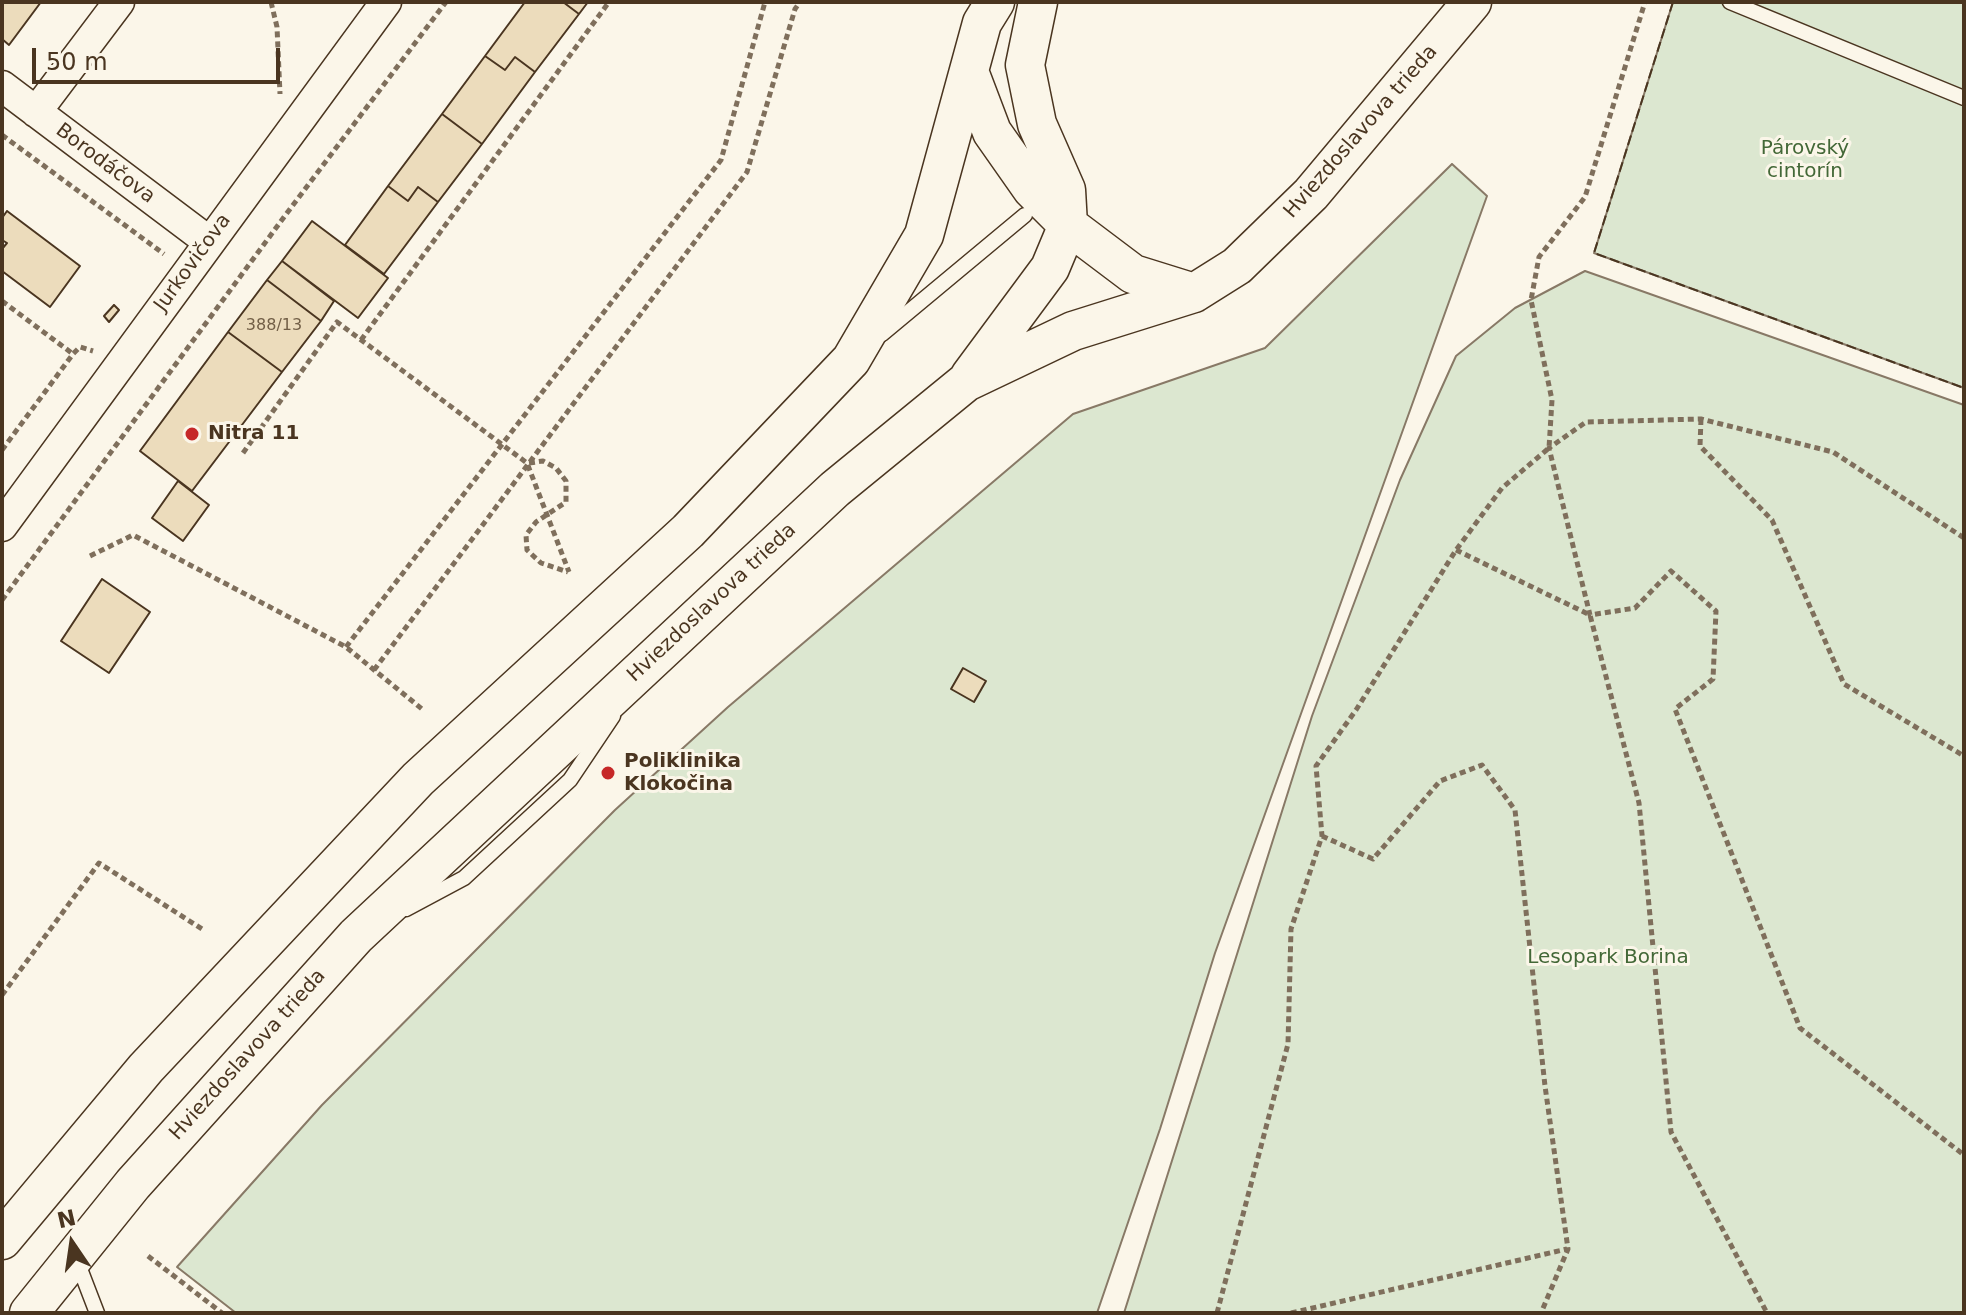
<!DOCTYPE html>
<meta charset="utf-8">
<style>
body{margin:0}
#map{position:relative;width:1966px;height:1315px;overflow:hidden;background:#fbf6e9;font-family:"DejaVu Sans",sans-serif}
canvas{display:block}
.frame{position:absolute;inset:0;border:4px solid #4a3520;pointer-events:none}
.north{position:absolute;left:32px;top:1203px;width:80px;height:80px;-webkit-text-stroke:6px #fbf6e9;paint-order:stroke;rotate:347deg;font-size:22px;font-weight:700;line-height:32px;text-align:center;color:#4a3520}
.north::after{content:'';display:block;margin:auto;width:28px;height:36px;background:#4a3520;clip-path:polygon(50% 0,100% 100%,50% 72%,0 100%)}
.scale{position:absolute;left:32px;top:48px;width:248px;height:36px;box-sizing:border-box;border:4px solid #4a3520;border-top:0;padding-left:10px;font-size:24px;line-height:28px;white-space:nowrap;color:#4a3520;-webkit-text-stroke:6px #fbf6e9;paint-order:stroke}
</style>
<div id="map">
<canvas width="1966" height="1315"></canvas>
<div class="frame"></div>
<div class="north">N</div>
<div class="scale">50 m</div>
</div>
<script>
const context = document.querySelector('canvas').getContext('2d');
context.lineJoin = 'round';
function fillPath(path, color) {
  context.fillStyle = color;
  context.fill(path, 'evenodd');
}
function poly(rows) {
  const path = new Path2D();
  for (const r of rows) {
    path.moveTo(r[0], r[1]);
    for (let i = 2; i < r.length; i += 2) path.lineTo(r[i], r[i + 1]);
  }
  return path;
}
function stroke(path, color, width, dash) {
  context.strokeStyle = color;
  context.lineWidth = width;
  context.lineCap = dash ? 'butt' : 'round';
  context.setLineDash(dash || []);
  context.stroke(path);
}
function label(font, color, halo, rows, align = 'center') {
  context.font = font + ' "DejaVu Sans",sans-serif';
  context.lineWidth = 6;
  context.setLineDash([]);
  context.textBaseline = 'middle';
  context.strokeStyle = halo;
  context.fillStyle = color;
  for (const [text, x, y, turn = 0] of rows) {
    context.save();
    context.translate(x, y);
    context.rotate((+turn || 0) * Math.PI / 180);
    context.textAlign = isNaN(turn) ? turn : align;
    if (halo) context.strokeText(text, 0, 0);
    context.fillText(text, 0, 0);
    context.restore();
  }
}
const green = poly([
 [1673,2,1964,2,1964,388,1594,253,1673,2],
 [1452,164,1487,196,1215,953,1160,1129,1097,1313,236,1313,177,1267,322,1105,615,810,728,707,1073,414,1265,348,1452,164],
 [1585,271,1964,405,1964,1313,1124,1313,1312,716,1400,480,1456,356,1515,308,1585,271]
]);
fillPath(green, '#dce7d0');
stroke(green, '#887966', 2);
const building = poly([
 [2,2,41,2,9,45,2,39,2,2],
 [525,2,563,2,579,14,535,72,515,57,505,70,485,56,525,2],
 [563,2,588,2,579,14,563,2],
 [485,56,505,70,515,57,535,72,482,144,442,114,485,56],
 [442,114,482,144,438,202,418,187,408,201,388,186,442,114],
 [388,186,408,201,418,187,438,202,384,274,345,245,388,186],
 [7,211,80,266,50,307,2,271,2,249,7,243,2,240,2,218,7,211],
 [312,221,388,278,358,318,282,261,312,221],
 [282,261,334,301,321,321,267,280,282,261],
 [267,280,321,321,282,372,228,332,267,280],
 [114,305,119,310,109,322,104,316,114,305],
 [228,332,282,372,192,491,140,451,228,332],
 [178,481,209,505,183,541,152,518,178,481],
 [102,579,150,612,109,673,61,641,102,579],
 [963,668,986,681,974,702,951,689,963,668]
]);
fillPath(building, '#ecdcbc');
stroke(building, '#4a3520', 2);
const service = poly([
 [1730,2,1964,98],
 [882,334,1025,215],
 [406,909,464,878,570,780,613,716],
 [77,1261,97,1313]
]);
const minor = poly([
 [2,86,208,241],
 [36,112,119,2],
 [2,526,386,2]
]);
const tertiary = poly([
 [970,74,992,132,1032,189,1068,225,1133,274,1194,293],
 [970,376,1050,268,1068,225,1066,190,1037,124,1025,65,1038,2],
 [2,1240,146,1068,418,779,688,531,851,360,924,235,982,23,995,2],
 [29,1313,133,1184,356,936,835,489,966,382,1073,331,1194,293,1237,266,1311,194,1472,2]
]);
stroke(service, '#4a3520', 17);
stroke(minor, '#4a3520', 33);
stroke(tertiary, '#4a3520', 41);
stroke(poly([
 [271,2,277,27,280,94],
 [2,135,164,254],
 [2,301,73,354],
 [361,340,609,2],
 [1701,419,1700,446,1772,520,1844,684,1964,756],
 [2,450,73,354,80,347,93,351],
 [243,453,337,322,527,463,569,572],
 [529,463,543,461,556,468,566,481,566,502,536,522,526,535,527,550,541,563,568,572],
 [1964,538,1833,452,1701,419,1586,422,1549,448,1590,615,1635,608,1671,571,1716,611,1713,679,1675,709,1800,1028,1964,1155],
 [1456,550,1590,615,1639,803,1671,1132,1767,1313],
 [90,556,133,535,346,647,422,709],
 [2,600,287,213,446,2],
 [346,647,721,160,765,2],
 [374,670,747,172,795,9,800,2],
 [1322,836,1373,859,1440,781,1482,765,1515,810,1545,1086,1568,1249,1541,1313],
 [2,995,99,863,202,929],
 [148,1256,222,1313],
 [1217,1313,1288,1044,1291,929,1322,836,1316,766,1356,710,1456,550,1502,488,1549,448,1552,400,1531,300,1539,257,1585,197,1645,2],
 [1291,1313,1567,1249]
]), '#7f6f5c', 5, [6, 4]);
stroke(service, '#fbf6e9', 14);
stroke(minor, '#fbf6e9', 30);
stroke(tertiary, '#fbf6e9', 38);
stroke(poly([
 [1673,2,1594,253,1964,388]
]), '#4a3520', 2, [10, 4]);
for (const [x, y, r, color] of [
 [192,434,8,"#c62828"],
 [608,773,8,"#c62828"]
]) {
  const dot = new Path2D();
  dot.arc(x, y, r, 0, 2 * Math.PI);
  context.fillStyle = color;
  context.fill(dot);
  stroke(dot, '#fbf6e9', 3);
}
label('16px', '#725f47', null, [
 ["388/13",274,326]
]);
label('20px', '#4a3520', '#fbf6e9', [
 ["Hviezdoslavova trieda",1361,132,-49],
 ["Borodáčova",105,164,37],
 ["Jurkovičova",193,263,-54],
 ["Hviezdoslavova trieda",712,603,-43],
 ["Hviezdoslavova trieda",248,1055,-48]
]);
label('20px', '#436837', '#fbf6e9', [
 ["Párovský",1805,149],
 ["cintorín",1805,172],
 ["Lesopark Borina",1608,958]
]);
label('bold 20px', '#4a3520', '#fbf6e9', [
 ["Nitra 11",208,434],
 ["Poliklinika",624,762],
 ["Klokočina",624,785]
], 'left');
</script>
